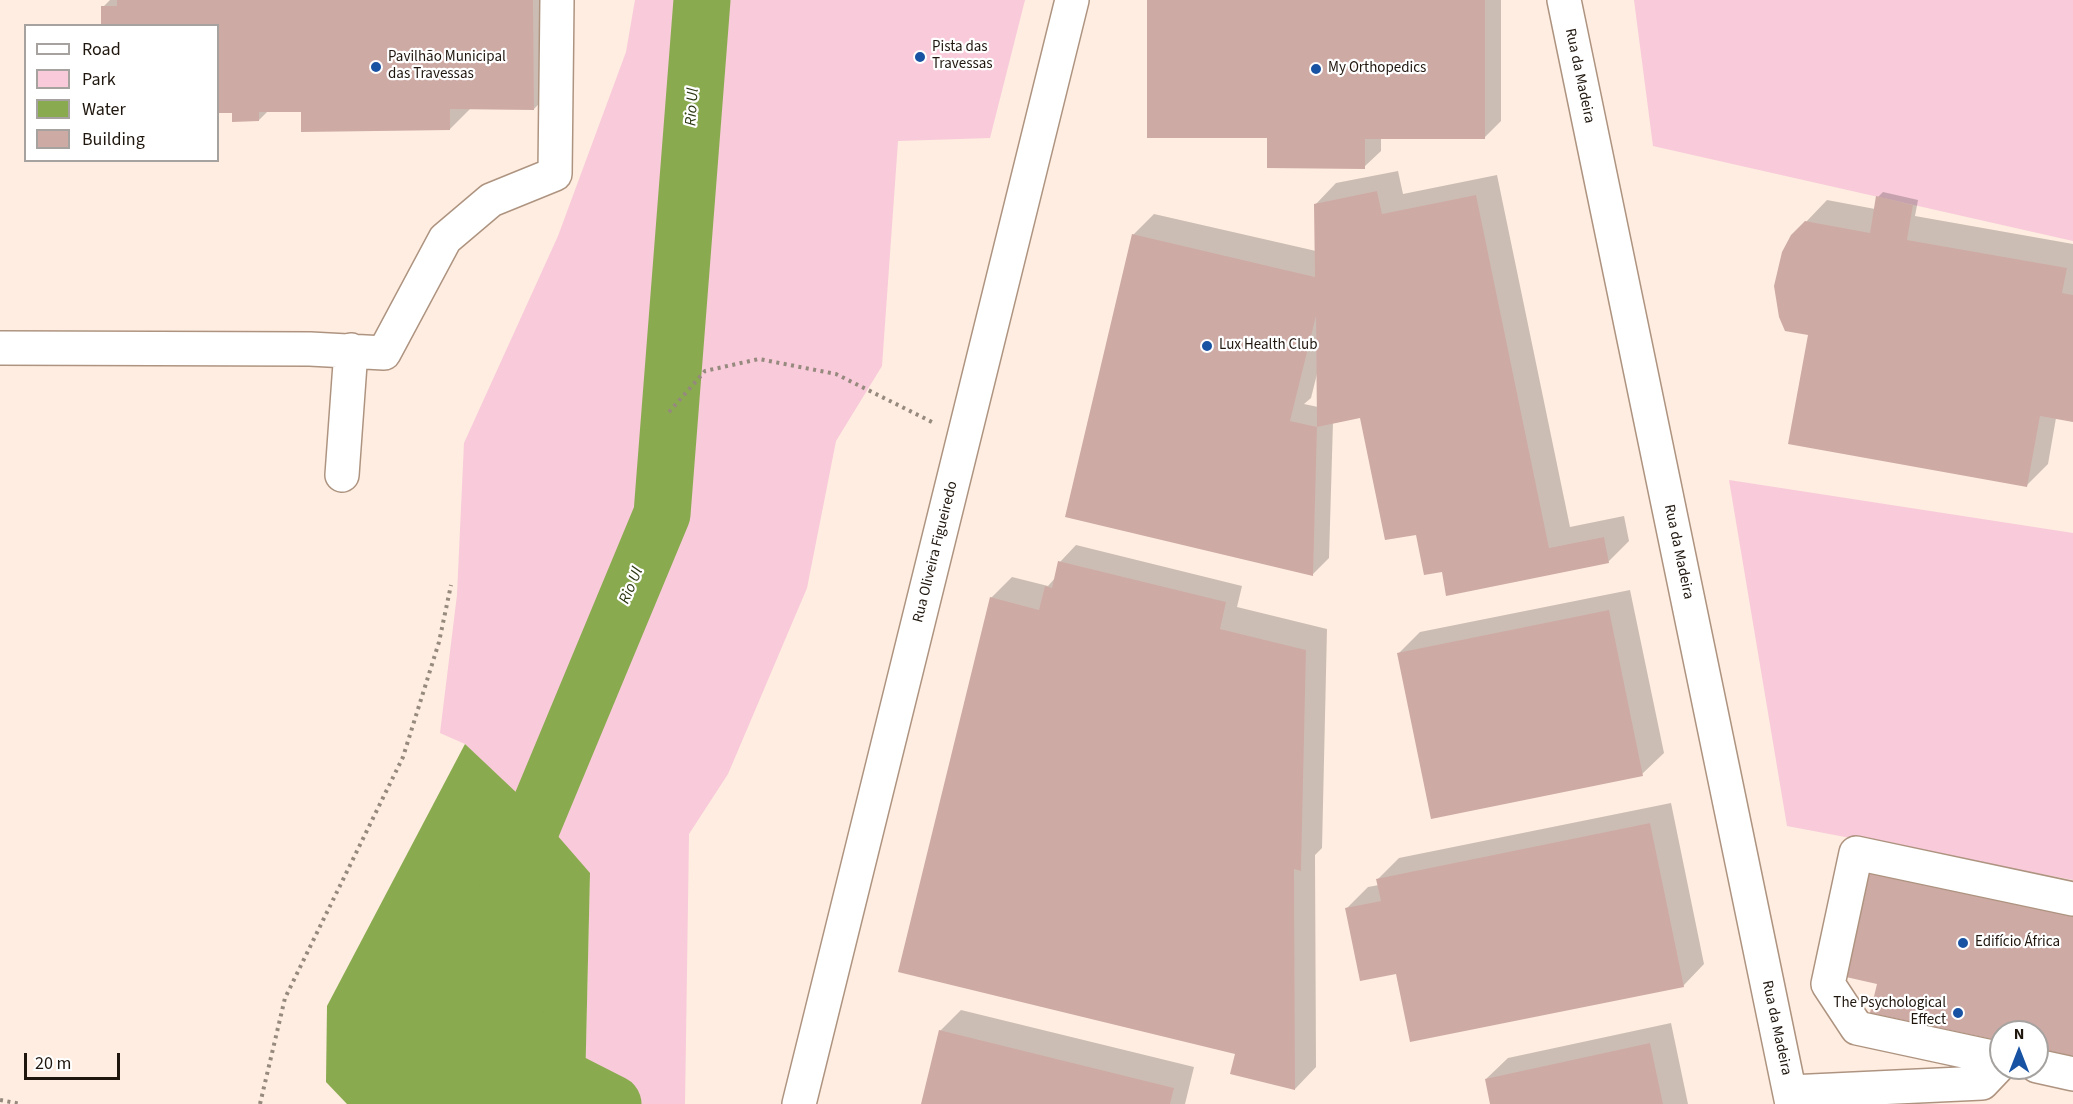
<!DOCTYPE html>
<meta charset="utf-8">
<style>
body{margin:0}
#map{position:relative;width:2073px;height:1104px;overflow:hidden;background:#feede0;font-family:"Source Sans 3",sans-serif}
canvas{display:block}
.legend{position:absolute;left:24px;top:24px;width:195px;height:138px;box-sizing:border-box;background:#fff;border:2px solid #a5a29f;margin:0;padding:8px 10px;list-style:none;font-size:18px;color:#1f160e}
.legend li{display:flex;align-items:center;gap:12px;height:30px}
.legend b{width:30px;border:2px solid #a5a29f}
.north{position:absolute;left:1989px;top:1020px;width:60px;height:60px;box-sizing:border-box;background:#fff;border:2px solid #a5a29f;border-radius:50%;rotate:0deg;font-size:16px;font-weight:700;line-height:24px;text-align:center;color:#1f160e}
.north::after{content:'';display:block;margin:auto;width:21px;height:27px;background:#1852a3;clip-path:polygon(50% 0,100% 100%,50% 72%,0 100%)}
.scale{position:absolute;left:24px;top:1053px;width:96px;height:27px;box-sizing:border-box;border:3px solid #1f160e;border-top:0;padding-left:8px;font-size:18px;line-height:21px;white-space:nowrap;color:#1f160e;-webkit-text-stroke:4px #fff;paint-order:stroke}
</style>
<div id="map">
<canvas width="2073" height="1104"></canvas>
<ul class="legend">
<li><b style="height:8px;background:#fff"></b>Road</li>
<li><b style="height:16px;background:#f8cada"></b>Park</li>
<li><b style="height:16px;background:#8aaa4f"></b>Water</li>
<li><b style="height:16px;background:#ceaaa5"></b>Building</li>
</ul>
<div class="north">N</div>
<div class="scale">20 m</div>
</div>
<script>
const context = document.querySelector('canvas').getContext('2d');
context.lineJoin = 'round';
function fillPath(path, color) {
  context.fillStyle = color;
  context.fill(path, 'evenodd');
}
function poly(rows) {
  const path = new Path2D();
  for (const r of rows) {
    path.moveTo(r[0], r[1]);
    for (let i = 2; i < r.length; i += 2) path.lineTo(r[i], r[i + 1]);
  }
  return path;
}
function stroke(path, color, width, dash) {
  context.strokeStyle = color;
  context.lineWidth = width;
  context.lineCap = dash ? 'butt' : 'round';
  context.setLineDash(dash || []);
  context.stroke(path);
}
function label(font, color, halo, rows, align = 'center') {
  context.font = font + ' "Source Sans 3",sans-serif';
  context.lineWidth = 4.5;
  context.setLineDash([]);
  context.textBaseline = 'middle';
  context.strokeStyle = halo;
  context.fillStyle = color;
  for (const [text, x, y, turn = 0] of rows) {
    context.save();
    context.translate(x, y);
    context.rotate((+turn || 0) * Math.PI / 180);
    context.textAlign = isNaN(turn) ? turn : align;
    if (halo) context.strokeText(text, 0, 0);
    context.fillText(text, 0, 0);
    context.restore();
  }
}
fillPath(poly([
 [635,0,1025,0,990,138,898,141,882,366,836,441,807,588,728,774,689,834,685,1104,636,1104,585,1084,590,873,465,744,440,733,457,595,464,443,558,236,626,52],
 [1634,0,2073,0,2073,241,1653,146],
 [1729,480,2073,533,2073,880,1787,826]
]), '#f8cada');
fillPath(poly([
 [465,744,537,812,590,873,585,1090,564,1104,347,1104,326,1082,327,1006]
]), '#8aaa4f');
fillPath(poly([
 [110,0,554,0,555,87,534,109,471,108,450,129,302,111,268,111,259,120,234,111,218,111,218,26,103,7],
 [1148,0,1501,0,1501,121,1484,138,1381,138,1381,151,1364,167,1269,137],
 [1398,171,1403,194,1497,175,1570,527,1624,516,1629,541,1608,562,1443,570,1417,533,1362,416,1333,422,1329,558,1313,574,1133,235,1154,214,1316,251,1315,205,1336,183],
 [1317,374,1318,407,1304,404,1311,398],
 [1883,192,1918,200,1915,216,2073,244,2073,421,2056,418,2048,464,2027,485,1810,334,1806,222,1827,200,1875,209,1878,197],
 [1076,545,1242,586,1237,607,1327,629,1322,848,1315,855,1316,1067,1295,1089,1237,1053,991,598,1012,577,1048,586,1056,577,1060,562],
 [1630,590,1664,753,1642,774,1398,654,1420,632],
 [1671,803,1704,964,1683,986,1397,972,1346,909,1368,887,1379,885,1378,879,1399,858],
 [961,1010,1194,1067,1185,1104,922,1104,940,1031],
 [1671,1023,1688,1104,1492,1104,1486,1079,1508,1058]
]), '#0003');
stroke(poly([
 [508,884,662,514,702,0],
 [531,1038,556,1075,613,1104]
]), '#8aaa4f', 57);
fillPath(poly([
 [117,0,533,0,534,110,450,109,450,130,301,132,301,112,259,112,259,121,232,122,232,113,218,113,218,26,101,26,101,6,117,6],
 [1147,0,1485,0,1485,139,1365,139,1365,169,1267,168,1267,138,1147,138],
 [1377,191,1382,214,1476,195,1549,548,1604,537,1609,563,1446,596,1442,572,1424,575,1416,535,1385,540,1360,418,1317,427,1316,316,1290,421,1317,427,1313,576,1065,517,1132,234,1315,277,1314,204],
 [1876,196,1913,205,1907,240,2067,268,2062,293,2073,295,2073,422,2040,416,2027,487,1788,444,1808,335,1785,331,1779,317,1774,286,1782,252,1791,235,1805,221,1870,233],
 [1058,561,1226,602,1220,629,1306,650,1301,871,1294,869,1295,1090,1230,1074,1235,1054,898,972,990,597,1039,610,1045,586,1052,588],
 [1609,610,1643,776,1431,819,1397,653],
 [1650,823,1684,987,1410,1042,1396,974,1360,981,1345,908,1381,901,1376,879],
 [1870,865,2073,909,2073,1056,2037,1048,2037,1032,2001,1032,2001,1041,1870,1013,1877,984,1846,977],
 [939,1030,1174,1088,1170,1104,921,1104],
 [1650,1043,1663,1104,1490,1104,1485,1079]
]), '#ceaaa5');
const minor = poly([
 [1564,0,1792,1104],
 [0,348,310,349,384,353,445,239,491,200,555,174,557,0],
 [342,475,351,350],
 [2001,1059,1857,1028,1828,984,1856,853,2073,899],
 [2037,1066,2073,1074],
 [1790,1092,1982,1083,2001,1063],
 [799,1104,1072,0]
]);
stroke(minor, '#ae9480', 36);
stroke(poly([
 [669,412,705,371,759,359,836,374,934,423],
 [0,1100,21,1104],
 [260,1104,285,998,403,757,439,642,451,585]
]), '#96897e', 4, [3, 4.5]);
stroke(minor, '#fff', 33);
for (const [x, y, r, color] of [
 [920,57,6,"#1852a3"],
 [376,67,6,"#1852a3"],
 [1316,69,6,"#1852a3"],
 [1207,346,6,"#1852a3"],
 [1963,943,6,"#1852a3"],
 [1958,1013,6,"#1852a3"]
]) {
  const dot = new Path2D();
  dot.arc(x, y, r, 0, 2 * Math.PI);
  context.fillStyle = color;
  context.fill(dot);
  stroke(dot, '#fff', 2);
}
label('15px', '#1f160e', '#fff', [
 ["Pista das",932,48],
 ["Travessas",932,65],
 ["Pavilhão Municipal",388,58],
 ["das Travessas",388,75],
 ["My Orthopedics",1328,69],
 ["Lux Health Club",1219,346],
 ["Edifício África",1975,943],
 ["The Psychological",1946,1004,"right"],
 ["Effect",1946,1021,"right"]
], 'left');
label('15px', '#1f160e', '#fff', [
 ["Rua da Madeira",1579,76,78],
 ["Rua Oliveira Figueiredo",936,552,-76],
 ["Rua da Madeira",1678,552,78],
 ["Rua da Madeira",1776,1028,78]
]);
label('italic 16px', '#2b3812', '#fff', [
 ["Rio Ul",693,107,-86],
 ["Rio Ul",632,586,-67]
]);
</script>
